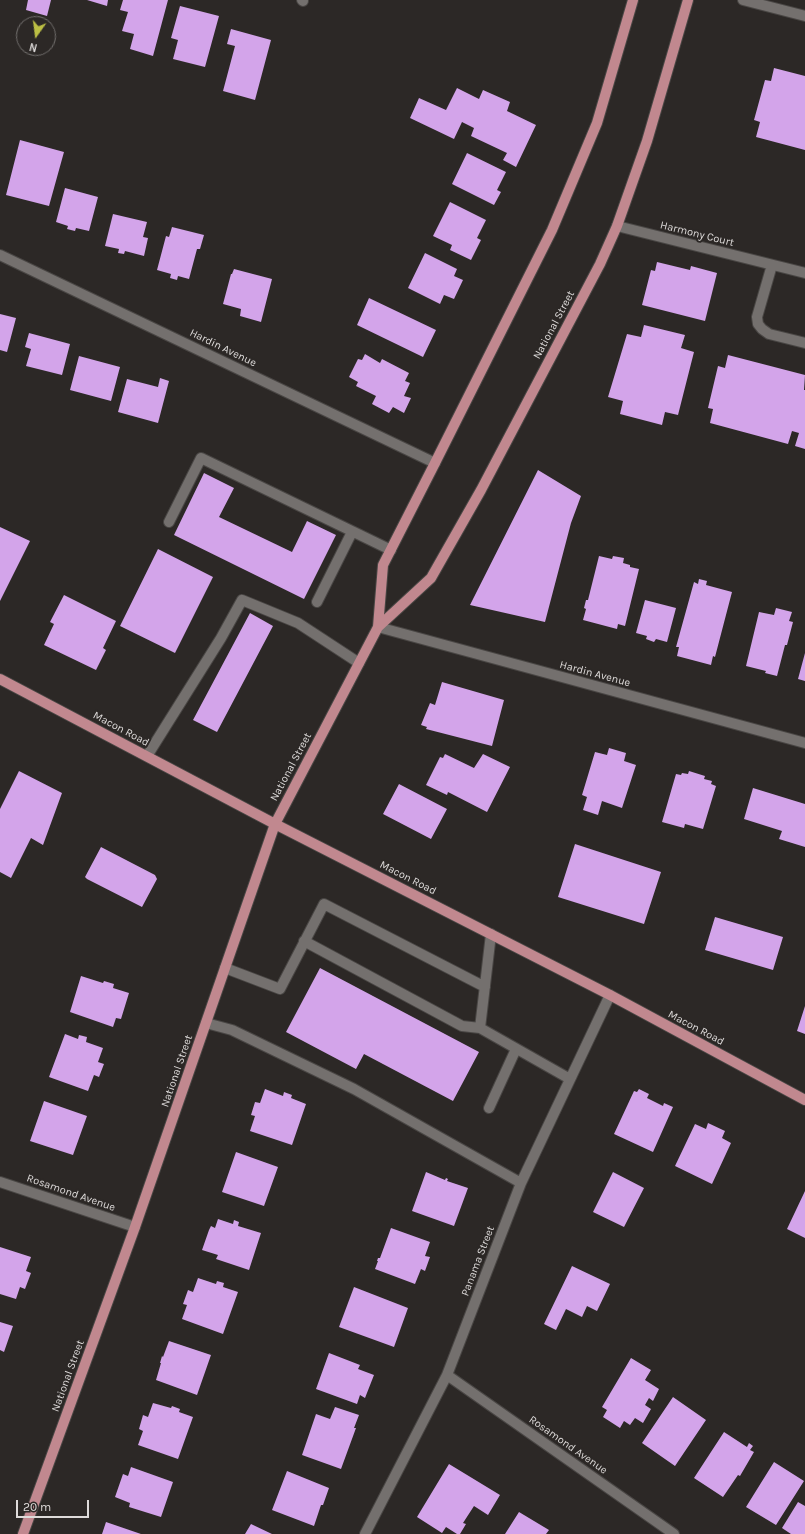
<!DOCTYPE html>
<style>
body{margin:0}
#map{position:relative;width:805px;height:1534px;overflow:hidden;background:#2c2826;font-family:Karla,sans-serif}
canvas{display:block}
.north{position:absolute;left:16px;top:16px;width:40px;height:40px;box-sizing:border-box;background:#2c2826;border:1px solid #73706e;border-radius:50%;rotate:194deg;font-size:11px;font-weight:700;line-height:16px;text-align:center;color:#dedbda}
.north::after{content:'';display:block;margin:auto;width:14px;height:18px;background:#bcbf44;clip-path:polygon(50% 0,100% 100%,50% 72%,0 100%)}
.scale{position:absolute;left:16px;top:1500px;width:73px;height:18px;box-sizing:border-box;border:2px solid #dedbda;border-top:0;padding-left:5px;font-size:12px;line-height:14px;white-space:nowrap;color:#dedbda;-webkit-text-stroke:3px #2c2826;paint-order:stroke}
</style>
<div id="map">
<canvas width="805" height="1534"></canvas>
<div class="north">N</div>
<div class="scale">20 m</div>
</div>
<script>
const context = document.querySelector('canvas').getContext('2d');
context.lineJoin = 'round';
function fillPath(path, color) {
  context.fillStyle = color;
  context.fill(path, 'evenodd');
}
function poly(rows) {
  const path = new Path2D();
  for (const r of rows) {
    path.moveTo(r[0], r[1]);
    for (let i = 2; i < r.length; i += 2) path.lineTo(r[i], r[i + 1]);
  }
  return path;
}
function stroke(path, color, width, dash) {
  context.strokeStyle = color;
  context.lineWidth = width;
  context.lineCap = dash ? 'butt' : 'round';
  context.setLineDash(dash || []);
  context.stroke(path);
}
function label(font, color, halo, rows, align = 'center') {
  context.font = font + ' Karla,sans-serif';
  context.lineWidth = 4;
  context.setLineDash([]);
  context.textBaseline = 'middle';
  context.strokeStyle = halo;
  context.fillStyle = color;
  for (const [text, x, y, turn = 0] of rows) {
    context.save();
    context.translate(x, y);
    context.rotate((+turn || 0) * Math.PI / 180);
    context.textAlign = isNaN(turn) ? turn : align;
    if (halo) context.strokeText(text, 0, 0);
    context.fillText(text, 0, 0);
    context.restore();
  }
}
fillPath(poly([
 [28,0,51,0,47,16,26,10],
 [87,0,108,0,107,6],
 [123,0,168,0,153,56,130,49,134,34,122,31,128,12,120,10],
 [180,6,219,16,205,67,173,59,178,40,171,38],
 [231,29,271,40,255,100,223,91,235,46,227,44],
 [774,68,805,76,805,150,756,137,760,122,754,120,765,80,771,81],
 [457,88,479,99,483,90,510,102,507,111,536,125,516,167,503,160,507,153,471,136,474,128,462,122,454,139,410,118,419,98,446,110],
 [20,140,64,152,49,206,6,195],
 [467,153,506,172,497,190,501,192,494,205,452,184],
 [65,188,98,197,89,231,76,228,75,231,67,229,68,226,56,222],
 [450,202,486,220,477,238,481,240,471,260,450,250,452,245,433,236],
 [113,214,147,222,143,237,148,238,144,256,125,251,124,254,118,253,119,249,105,246],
 [172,227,204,235,200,249,197,249,189,279,178,276,177,280,170,278,171,274,157,270,166,236,169,237],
 [425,253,457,269,454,276,463,280,454,299,444,295,440,304,408,288],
 [657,262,690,270,691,266,717,273,705,321,642,305,651,270,655,271],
 [234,269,272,279,261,322,240,316,241,309,223,304,231,274,232,274],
 [369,298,436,330,423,357,357,325],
 [0,314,16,318,7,352,0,350],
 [644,325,685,335,681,348,694,352,678,415,665,412,662,425,620,414,623,401,608,397,627,334,641,337],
 [29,333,70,344,62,375,26,366,31,349,25,347],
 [365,354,380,363,382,359,409,373,405,381,410,383,404,396,411,398,404,413,393,407,389,413,372,404,376,396,356,386,358,382,349,377,358,359,362,360],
 [728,355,805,375,804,390,805,390,805,449,795,446,799,433,792,431,788,444,710,423,713,409,708,408,718,366,725,368],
 [79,356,120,367,111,401,70,390],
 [160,378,169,381,158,423,118,412,127,379,158,387],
 [538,470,581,496,571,523,545,622,470,605],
 [204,473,234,488,219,517,292,552,307,521,336,535,304,599,174,535],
 [0,527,30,541,0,601],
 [158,549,213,577,175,653,120,626],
 [599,556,612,559,613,556,624,558,623,563,630,565,630,567,639,569,625,626,618,624,617,629,583,620,586,609,584,608,586,600,588,600],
 [699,579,707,581,706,585,732,592,715,657,713,656,711,665,677,656,679,647,676,647,694,582,698,584],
 [64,595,116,621,103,648,106,650,96,670,44,645,54,624,50,622],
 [645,600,676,608,667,642,656,639,654,642,646,639,647,636,636,633],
 [776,608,792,612,789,621,793,622,787,645,785,645,777,676,765,673,766,671,746,666,759,612,774,615],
 [250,613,273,626,217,732,193,720],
 [805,653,805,681,798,679],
 [442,682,504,700,492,746,426,729,427,727,421,725,430,703,435,705],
 [609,748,626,753,624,761,636,765,622,808,602,801,598,815,583,810,587,797,582,795,595,752,607,755],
 [445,754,474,768,483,754,510,767,487,812,448,792,447,795,426,785,440,757,443,758],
 [19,771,62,793,43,845,31,838,11,878,0,872,0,809],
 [689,771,705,776,704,779,712,781,711,784,716,786,703,829,685,824,684,828,662,822,676,774,681,775,682,773,688,774],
 [399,784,447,809,431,839,383,814],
 [753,788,805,804,805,847,779,839,782,831,744,819],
 [575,844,661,872,644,924,558,897],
 [101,847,155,875,157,879,142,907,87,879,85,877],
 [715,917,783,937,773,970,705,950],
 [320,968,479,1052,453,1101,364,1054,356,1069,286,1032],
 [81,976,103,983,104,981,114,984,113,988,129,993,121,1019,116,1018,113,1027,70,1012],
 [805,1006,805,1034,797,1031],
 [65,1034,78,1039,79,1035,87,1037,86,1042,103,1048,98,1062,104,1064,99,1077,94,1075,88,1091,49,1077],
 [265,1089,283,1096,284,1092,292,1095,291,1098,306,1104,292,1145,250,1131,255,1116,251,1115,255,1102,260,1103],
 [639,1089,649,1094,647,1098,663,1106,664,1103,673,1107,653,1152,614,1134,634,1091,637,1092],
 [44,1101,87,1116,73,1155,30,1141],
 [708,1123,725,1131,722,1138,731,1143,712,1184,675,1166,695,1124,706,1129],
 [236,1152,278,1167,264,1206,222,1192],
 [426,1172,445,1180,446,1178,448,1179,447,1181,468,1188,454,1226,412,1211],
 [613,1172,644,1188,624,1227,593,1212],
 [805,1191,805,1238,787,1229],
 [218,1219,233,1224,234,1220,239,1222,238,1226,261,1233,249,1270,216,1259,218,1255,202,1250,209,1230,211,1226,215,1228],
 [391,1228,430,1242,425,1256,430,1257,425,1271,421,1269,415,1284,375,1269,378,1261,377,1261,378,1258,380,1258],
 [0,1247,31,1257,26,1271,31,1273,25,1289,20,1287,16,1299,0,1294],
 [572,1266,610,1284,597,1311,587,1306,582,1317,566,1309,556,1330,544,1324],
 [198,1278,216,1284,217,1281,224,1283,223,1287,238,1292,223,1334,182,1319,187,1305,183,1304,188,1290,193,1292],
 [354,1287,408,1308,394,1347,339,1327],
 [0,1322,13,1326,4,1352,0,1350],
 [169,1341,211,1355,197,1395,156,1380,161,1363,160,1363,162,1356,163,1357],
 [329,1353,360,1365,358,1369,374,1375,365,1398,360,1395,357,1404,316,1389],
 [631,1358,651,1370,645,1380,659,1389,653,1401,649,1398,645,1405,651,1409,643,1423,635,1418,630,1425,624,1421,620,1428,603,1417,607,1410,602,1407],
 [673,1397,706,1420,675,1466,642,1443],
 [153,1403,171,1408,172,1406,180,1409,179,1412,193,1417,178,1459,138,1445,143,1431,139,1429,143,1415,148,1417],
 [335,1407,359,1415,354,1428,356,1428,341,1469,302,1455,316,1414,330,1419],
 [724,1432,747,1447,749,1443,753,1446,750,1450,754,1452,740,1476,738,1475,723,1497,694,1478],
 [774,1462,804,1481,776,1525,746,1507],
 [449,1464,500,1495,488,1515,474,1506,463,1523,466,1524,460,1534,457,1534,446,1527,442,1533,417,1517],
 [131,1467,173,1482,161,1517,129,1507,130,1503,115,1497,123,1474,128,1476],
 [287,1471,329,1488,323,1505,321,1505,314,1526,272,1510],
 [798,1502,805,1506,805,1534,791,1534,782,1528],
 [519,1512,549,1530,546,1534,505,1534],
 [106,1522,141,1534,102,1534],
 [251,1524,272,1534,245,1534]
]), '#d3a4ea');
const minor = poly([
 [302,0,303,1],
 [743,0,805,16],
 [617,226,805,273],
 [0,255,435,463],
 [772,265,757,317,758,324,762,329,769,334,805,343],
 [169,522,201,458,391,550],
 [317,602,352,532],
 [378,627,805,743],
 [147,756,221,638,242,600,298,623,359,663],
 [491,934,480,1028,570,1079],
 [304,941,462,1026,480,1028],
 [225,968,280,989,324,904,485,987],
 [206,1023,232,1030,354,1089,521,1183],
 [489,1108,516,1049],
 [0,1182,135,1227],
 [447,1375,674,1534],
 [365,1534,447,1375,521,1183,610,995]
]);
const major = poly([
 [378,627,383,565,435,463,552,230,597,123,633,0],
 [0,679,275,824,610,995,805,1100],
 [23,1534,135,1227,275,824,378,627,431,578,481,490,600,264,617,226,647,141,688,0]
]);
stroke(minor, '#494644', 12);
stroke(major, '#494644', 12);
stroke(minor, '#74706e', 10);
stroke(major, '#c1888f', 10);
label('11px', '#dedbda', '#2c2826', [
 ["Harmony Court",697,234,14],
 ["National Street",554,325,-62],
 ["Hardin Avenue",223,348,26],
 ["Hardin Avenue",595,674,15],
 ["Macon Road",121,729,28],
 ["National Street",291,767,-62],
 ["Macon Road",408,878,27],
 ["Macon Road",696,1028,28],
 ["National Street",177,1071,-71],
 ["Rosamond Avenue",71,1193,19],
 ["Panama Street",478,1261,-69],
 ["National Street",68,1376,-70],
 ["Rosamond Avenue",568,1445,35]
]);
</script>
